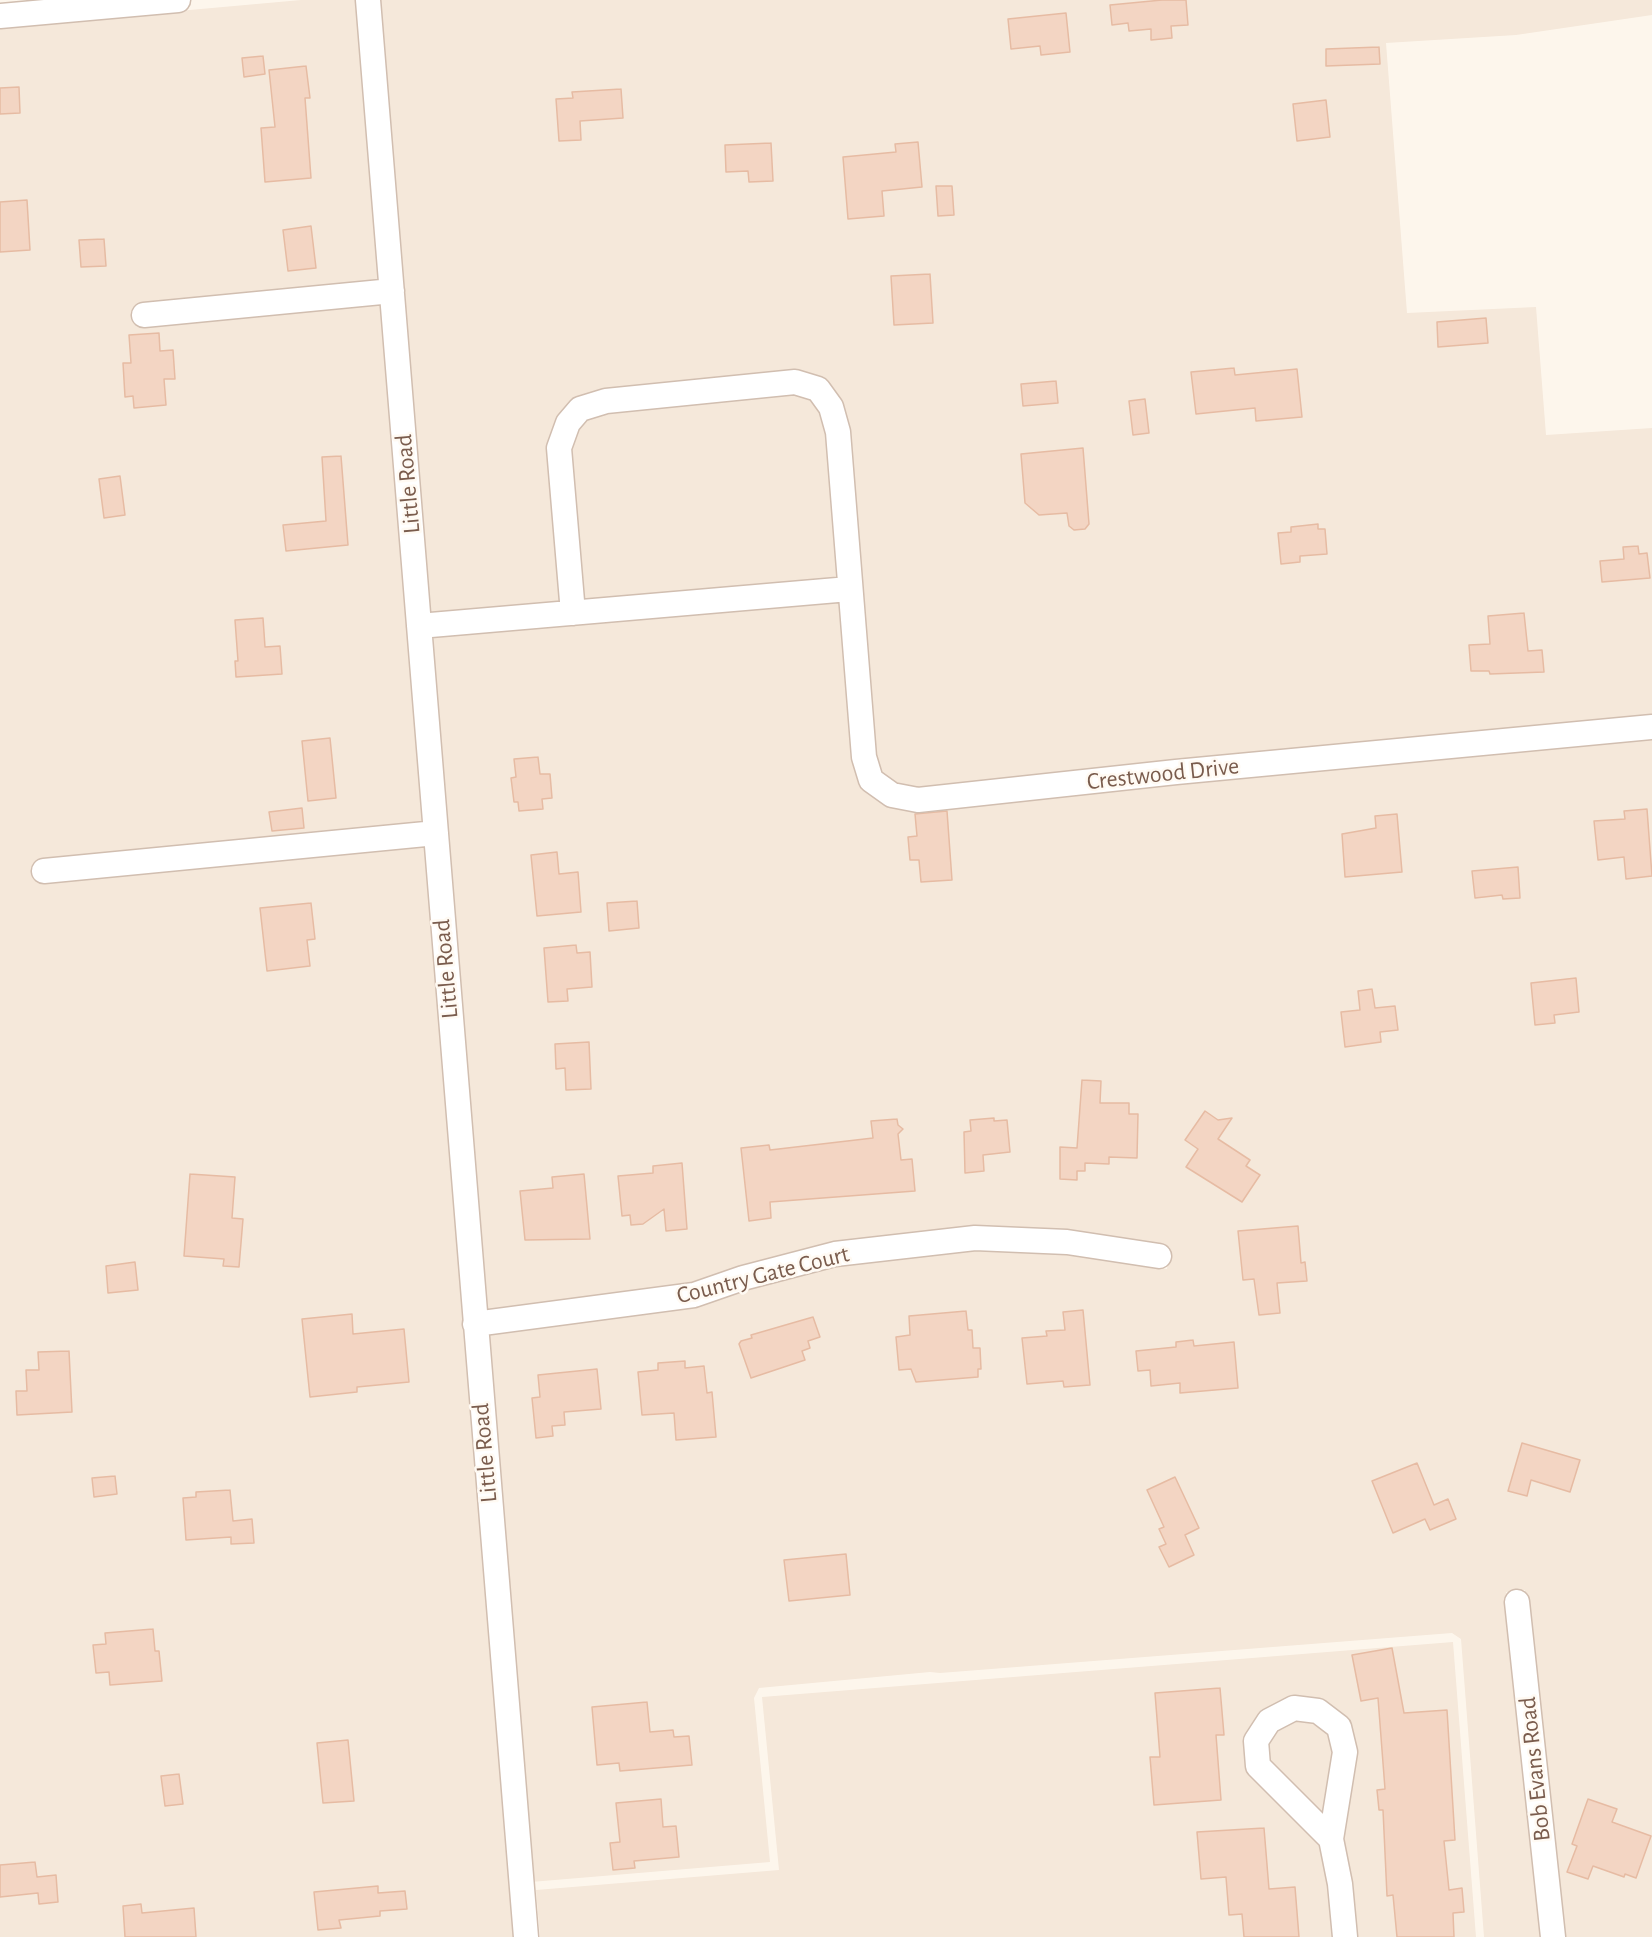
<!DOCTYPE html>
<style>
body{margin:0}
canvas{display:block;background:#fdf6ec}
</style>
<canvas width="1652" height="1937"></canvas>
<script>
const context = document.querySelector('canvas').getContext('2d');
context.lineJoin = 'round';
function fillPath(path, color) {
  context.fillStyle = color;
  context.fill(path, 'evenodd');
}
function poly(rows) {
  const path = new Path2D();
  for (const r of rows) {
    path.moveTo(r[0], r[1]);
    for (let i = 2; i < r.length; i += 2) path.lineTo(r[i], r[i + 1]);
  }
  return path;
}
function stroke(path, color, width, dash) {
  context.strokeStyle = color;
  context.lineWidth = width;
  context.lineCap = dash ? 'butt' : 'round';
  context.setLineDash(dash || []);
  context.stroke(path);
}
function label(font, color, halo, rows, align = 'center') {
  context.font = font + ' "Alegreya Sans",sans-serif';
  context.lineWidth = 5;
  context.setLineDash([]);
  context.textBaseline = 'middle';
  context.strokeStyle = halo;
  context.fillStyle = color;
  for (const [text, x, y, turn = 0] of rows) {
    context.save();
    context.translate(x, y);
    context.rotate((+turn || 0) * Math.PI / 180);
    context.textAlign = isNaN(turn) ? turn : align;
    if (halo) context.strokeText(text, 0, 0);
    context.fillText(text, 0, 0);
    context.restore();
  }
}
fillPath(poly([
 [301,0,358,0,516,1937,0,1937,0,27],
 [378,0,1652,0,1652,15,1516,35,1386,43,1407,313,1536,307,1546,435,1652,428,1652,1937,1563,1937,1525,1590,1506,1592,1543,1937,1484,1937,1461,1639,1452,1633,940,1673,930,1672,759,1688,754,1698,770,1862,531,1882,485,1333,745,1288,837,1265,975,1249,1066,1253,1167,1269,1170,1247,1068,1231,483,1311],
 [1453,1642,1476,1937,540,1937,536,1890,779,1870,762,1697]
]), '#f5e8da');
const building = poly([
 [1162,0,1186,0,1188,25,1171,26,1172,38,1151,40,1151,29,1129,31,1128,23,1112,25,1110,5,1162,0],
 [1066,13,1070,52,1041,55,1040,46,1011,49,1008,19,1066,13],
 [1379,47,1380,64,1326,66,1326,49,1379,47],
 [263,56,265,74,244,77,242,58,263,56],
 [306,66,310,98,305,98,311,178,265,182,261,128,275,127,269,70,306,66],
 [19,87,20,113,0,114,0,88,19,87],
 [621,89,623,118,580,121,581,140,559,141,556,99,573,98,572,92,621,89],
 [1326,100,1330,137,1297,141,1293,104,1326,100],
 [918,142,922,187,882,191,884,216,848,219,843,157,896,152,895,144,918,142],
 [771,143,773,181,749,182,748,171,726,172,725,145,771,143],
 [936,186,952,186,954,215,938,216,936,186],
 [27,200,30,250,0,252,0,202,27,200],
 [311,226,316,268,288,271,283,230,311,226],
 [104,239,106,266,81,267,79,240,104,239],
 [930,274,933,323,894,325,891,276,930,274],
 [1486,318,1488,343,1438,347,1437,322,1486,318],
 [159,333,160,351,173,350,175,379,164,379,166,405,134,408,133,396,125,397,123,363,131,363,129,335,159,333],
 [1234,368,1235,375,1297,369,1302,417,1256,421,1255,408,1196,414,1191,372,1234,368],
 [1056,381,1058,403,1023,406,1021,384,1056,381],
 [1145,399,1149,433,1133,435,1129,401,1145,399],
 [1083,448,1089,524,1085,529,1074,530,1069,526,1067,513,1039,515,1025,503,1021,454,1083,448],
 [341,456,348,545,286,551,283,525,326,521,322,457,341,456],
 [120,476,125,515,104,518,99,479,120,476],
 [1318,524,1318,529,1325,529,1327,554,1300,556,1300,562,1281,564,1278,533,1291,532,1291,527,1318,524],
 [1638,546,1639,554,1647,553,1650,578,1602,582,1600,561,1624,559,1623,547,1638,546],
 [1524,613,1528,651,1542,650,1544,672,1490,674,1489,671,1471,671,1469,645,1490,644,1488,616,1524,613],
 [263,618,265,647,280,646,282,674,236,677,235,661,238,661,235,620,263,618],
 [330,738,336,798,308,801,302,741,330,738],
 [538,757,540,774,550,774,552,798,542,799,543,809,519,811,518,802,514,802,511,778,516,777,514,759,538,757],
 [302,808,304,828,272,831,269,812,302,808],
 [1647,809,1652,876,1626,879,1624,857,1598,860,1594,821,1625,819,1624,811,1647,809],
 [947,811,952,880,921,882,919,860,910,860,908,837,917,836,915,814,947,811],
 [1397,814,1402,872,1345,877,1342,834,1376,828,1375,816,1397,814],
 [557,852,559,874,578,872,581,912,537,916,531,855,557,852],
 [1518,867,1520,898,1503,899,1502,895,1475,898,1472,871,1518,867],
 [637,901,639,928,609,931,607,903,637,901],
 [311,903,315,939,307,940,310,966,267,971,260,908,311,903],
 [576,945,577,953,590,952,592,987,567,989,568,1001,548,1002,544,948,576,945],
 [1576,978,1579,1012,1554,1015,1555,1023,1535,1025,1531,983,1576,978],
 [1372,989,1375,1008,1395,1006,1398,1030,1380,1032,1381,1042,1345,1047,1341,1012,1360,1010,1358,991,1372,989],
 [589,1042,591,1089,566,1090,565,1068,556,1069,555,1044,589,1042],
 [1082,1080,1101,1081,1100,1103,1129,1103,1129,1114,1138,1114,1137,1158,1109,1157,1109,1164,1085,1163,1085,1171,1077,1171,1077,1180,1060,1179,1060,1147,1077,1148,1082,1080],
 [1205,1111,1218,1120,1232,1118,1218,1139,1250,1160,1246,1166,1260,1175,1242,1202,1186,1167,1198,1149,1185,1140,1205,1111],
 [994,1118,994,1121,1007,1120,1010,1152,983,1155,984,1171,965,1173,964,1132,971,1131,970,1120,994,1118],
 [897,1119,898,1125,903,1129,898,1134,901,1160,912,1159,915,1191,770,1202,771,1218,749,1221,741,1148,769,1145,770,1150,873,1138,871,1121,897,1119],
 [682,1163,687,1229,666,1231,664,1209,643,1224,631,1225,630,1215,622,1216,618,1176,653,1173,653,1166,682,1163],
 [190,1174,235,1177,232,1218,243,1219,239,1267,223,1266,224,1259,184,1256,190,1174],
 [584,1174,590,1239,525,1240,520,1191,553,1188,552,1177,584,1174],
 [1298,1226,1301,1263,1305,1262,1307,1281,1277,1283,1280,1313,1259,1315,1254,1279,1243,1280,1238,1231,1298,1226],
 [135,1262,138,1290,108,1293,106,1266,135,1262],
 [1083,1310,1090,1385,1064,1387,1063,1381,1027,1384,1022,1338,1047,1336,1046,1331,1065,1330,1063,1312,1083,1310],
 [966,1311,968,1330,972,1330,973,1348,980,1348,981,1369,978,1369,978,1377,916,1382,911,1369,899,1370,896,1337,910,1335,909,1316,966,1311],
 [352,1314,353,1334,404,1329,409,1382,357,1387,357,1392,310,1397,302,1319,352,1314],
 [813,1317,820,1337,808,1341,810,1348,802,1351,805,1360,751,1378,739,1344,741,1341,752,1338,751,1335,813,1317],
 [1193,1340,1194,1346,1234,1342,1238,1388,1180,1393,1180,1383,1151,1386,1150,1370,1138,1371,1136,1351,1176,1347,1176,1342,1193,1340],
 [69,1351,72,1412,17,1415,16,1391,27,1391,26,1370,39,1370,38,1352,69,1351],
 [685,1361,685,1368,704,1366,707,1393,712,1392,716,1437,676,1440,674,1413,642,1415,638,1372,658,1370,658,1363,685,1361],
 [597,1369,601,1409,564,1412,565,1425,552,1426,553,1436,536,1438,532,1398,540,1397,538,1375,597,1369],
 [1522,1443,1580,1460,1570,1492,1531,1480,1527,1496,1508,1491,1522,1443],
 [1417,1463,1434,1505,1448,1499,1456,1519,1430,1530,1425,1519,1393,1533,1372,1481,1417,1463],
 [115,1476,117,1494,94,1497,92,1478,115,1476],
 [1175,1477,1199,1528,1185,1535,1194,1555,1169,1567,1159,1547,1166,1544,1159,1529,1164,1527,1147,1490,1175,1477],
 [230,1490,233,1521,252,1519,254,1543,231,1544,231,1537,186,1540,183,1498,196,1497,196,1492,230,1490],
 [846,1554,850,1595,789,1601,784,1560,846,1554],
 [153,1629,155,1651,159,1651,162,1681,110,1685,109,1672,96,1673,93,1645,106,1644,105,1633,153,1629],
 [1392,1648,1404,1713,1447,1710,1455,1840,1444,1841,1449,1890,1462,1888,1464,1912,1453,1913,1454,1937,1397,1937,1393,1895,1387,1896,1383,1810,1379,1810,1377,1790,1385,1789,1378,1698,1361,1701,1352,1655,1392,1648],
 [1220,1688,1224,1735,1216,1735,1221,1800,1154,1805,1150,1757,1160,1757,1155,1693,1220,1688],
 [647,1702,650,1732,673,1730,674,1737,689,1736,692,1765,620,1771,619,1763,597,1765,592,1707,647,1702],
 [348,1740,354,1801,323,1803,317,1743,348,1740],
 [179,1774,183,1804,165,1806,161,1776,179,1774],
 [661,1799,663,1827,676,1826,679,1857,634,1861,635,1868,613,1870,610,1843,620,1842,616,1803,661,1799],
 [1588,1799,1617,1809,1612,1822,1651,1836,1636,1878,1625,1874,1624,1877,1593,1866,1588,1879,1567,1872,1577,1846,1572,1844,1588,1799],
 [1264,1828,1269,1889,1295,1887,1299,1937,1244,1937,1242,1914,1229,1915,1226,1877,1201,1879,1197,1832,1264,1828],
 [35,1862,37,1877,56,1875,58,1902,39,1904,38,1893,0,1897,0,1865,35,1862],
 [378,1886,378,1893,405,1891,407,1909,380,1911,380,1916,339,1920,341,1928,318,1930,314,1892,378,1886],
 [141,1904,142,1913,194,1908,196,1937,125,1937,123,1906,141,1904]
]);
fillPath(building, '#f3d5c3');
stroke(building, '#e6bba3', 1.5);
const minor = poly([
 [368,0,526,1937],
 [0,16,178,0],
 [144,315,392,291],
 [573,613,559,448,568,423,580,409,606,401,795,382,818,389,831,407,838,432,864,757,871,780,892,795,918,800,1176,772,1652,727],
 [419,626,849,589],
 [44,871,436,833],
 [475,1324,694,1295,743,1278,835,1254,975,1238,1067,1242,1159,1256],
 [1517,1602,1553,1937],
 [1331,1839,1258,1766,1256,1741,1269,1721,1294,1708,1318,1711,1339,1727,1345,1752,1331,1839,1340,1884,1345,1937]
]);
stroke(minor, '#d1beb0', 27);
stroke(minor, '#fff', 24);
label('24px', '#7a5c4d', '#fffaf3', [
 ["Little Road",408,484,-95],
 ["Crestwood Drive",1163,774,-6],
 ["Little Road",446,969,-95],
 ["Country Gate Court",763,1275,-14],
 ["Little Road",485,1453,-95],
 ["Bob Evans Road",1535,1769,-96]
]);
</script>
